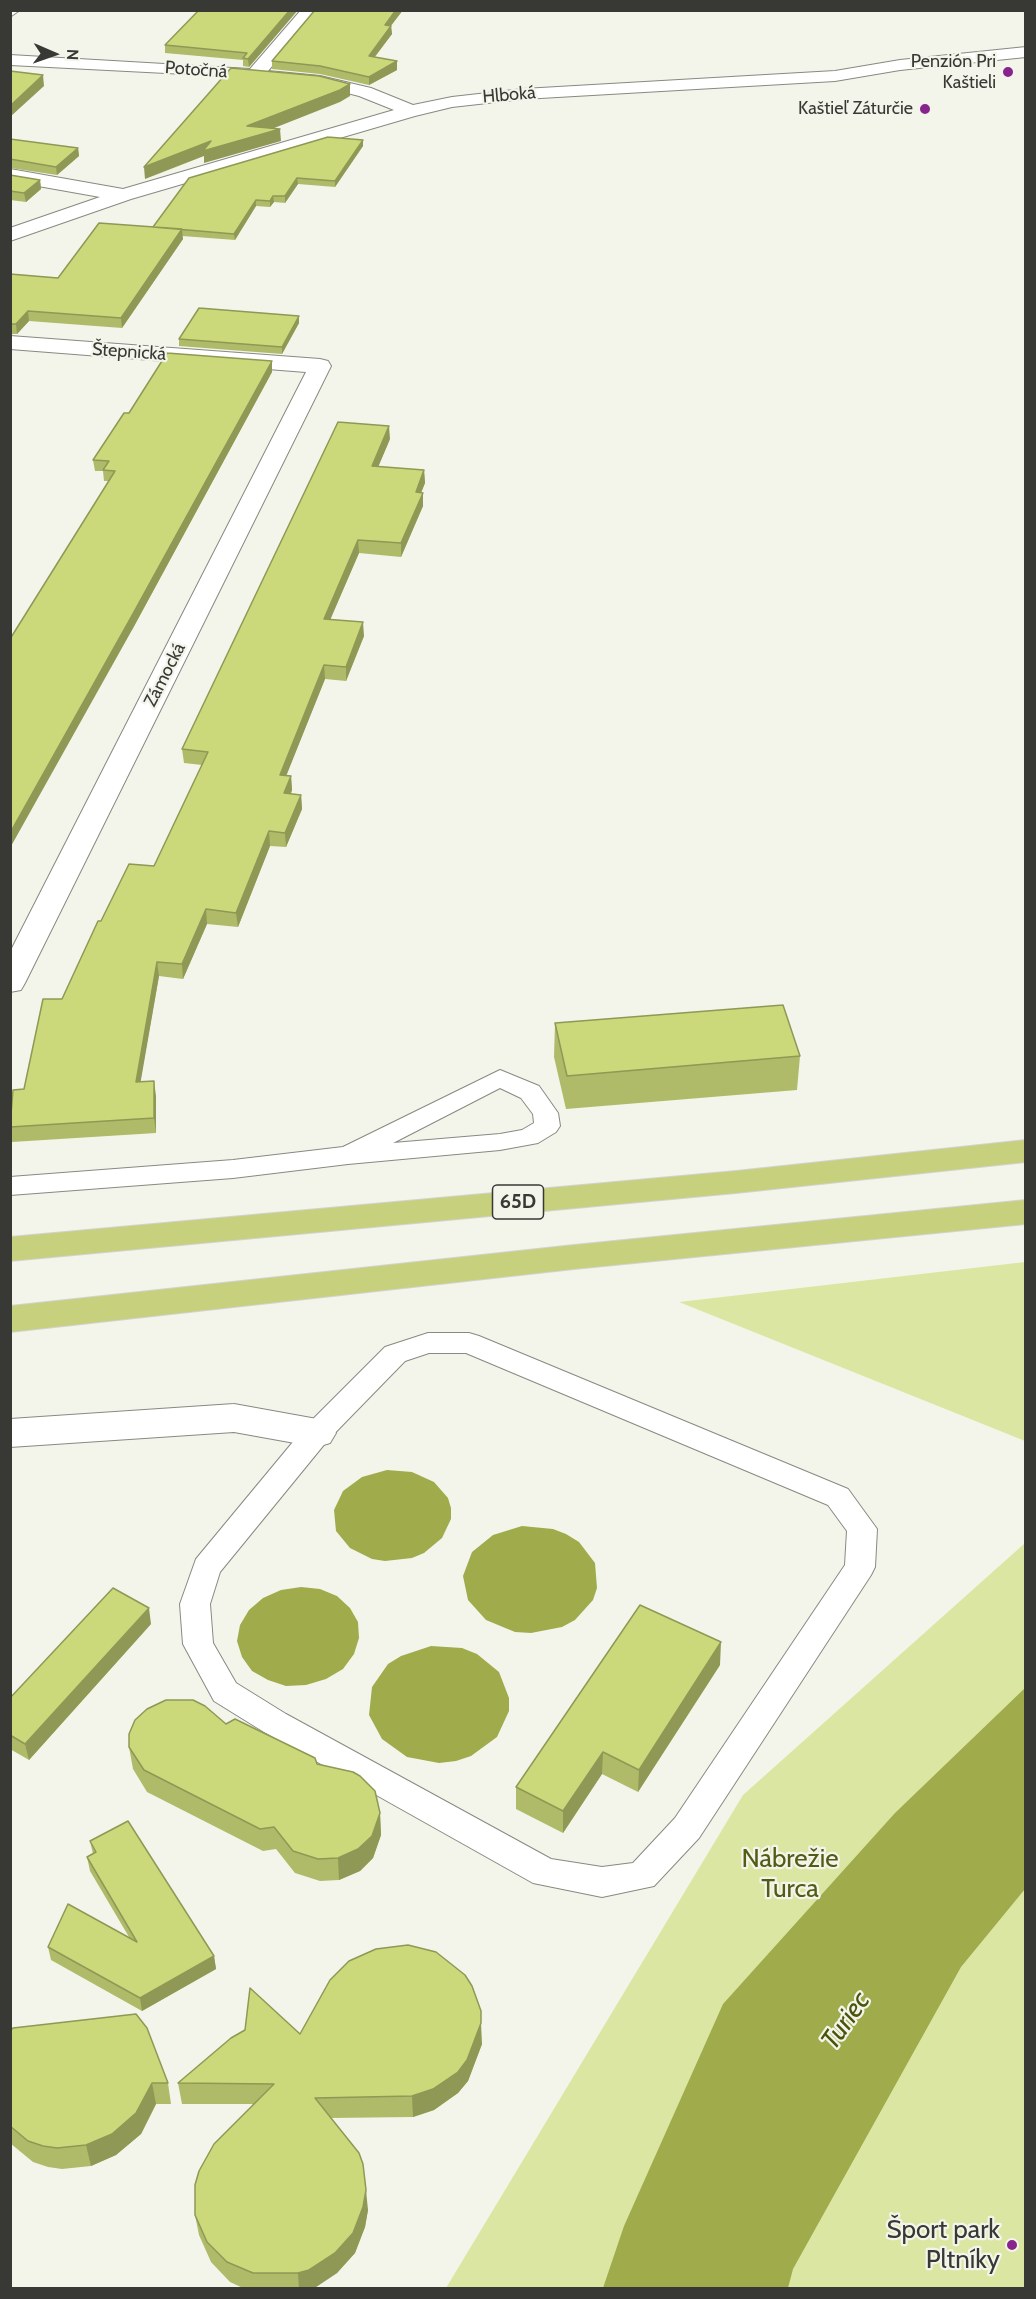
<!DOCTYPE html>
<meta charset="utf-8">
<style>
body{margin:0}
#map{position:relative;width:1036px;height:2299px;overflow:hidden;background:#f3f5eb;font-family:Cabin,sans-serif}
canvas{display:block}
.frame{position:absolute;inset:0;border:12px solid #383935;pointer-events:none}
.north{position:absolute;left:24px;top:24px;width:60px;height:60px;-webkit-text-stroke:4px #f3f5eb;paint-order:stroke;rotate:92deg;font-size:16px;font-weight:700;line-height:24px;text-align:center;color:#383935}
.north::after{content:'';display:block;margin:auto;width:21px;height:27px;background:#383935;clip-path:polygon(50% 0,100% 100%,50% 72%,0 100%)}
</style>
<div id="map">
<canvas width="1036" height="2299"></canvas>
<div class="frame"></div>
<div class="north">N</div>
</div>
<script>
const context = document.querySelector('canvas').getContext('2d');
context.lineJoin = 'round';
function fillPath(path, color) {
  context.fillStyle = color;
  context.fill(path, 'evenodd');
}
function poly(rows) {
  const path = new Path2D();
  for (const r of rows) {
    path.moveTo(r[0], r[1]);
    for (let i = 2; i < r.length; i += 2) path.lineTo(r[i], r[i + 1]);
  }
  return path;
}
function stroke(path, color, width, dash) {
  context.strokeStyle = color;
  context.lineWidth = width;
  context.lineCap = dash ? 'butt' : 'round';
  context.setLineDash(dash || []);
  context.stroke(path);
}
function label(font, color, halo, rows, align = 'center') {
  context.font = font + ' Cabin,sans-serif';
  context.lineWidth = 4.5;
  context.setLineDash([]);
  context.textBaseline = 'middle';
  context.strokeStyle = halo;
  context.fillStyle = color;
  for (const [text, x, y, turn = 0] of rows) {
    context.save();
    context.translate(x, y);
    context.rotate((+turn || 0) * Math.PI / 180);
    context.textAlign = isNaN(turn) ? turn : align;
    if (halo) context.strokeText(text, 0, 0);
    context.fillText(text, 0, 0);
    context.restore();
  }
}
fillPath(poly([
 [1025,1262,1025,1441,679,1302],
 [1025,1543,1025,2288,446,2288,743,1795]
]), '#dbe6a3');
fillPath(poly([
 [387,1470,412,1472,434,1482,448,1498,451,1508,451,1519,442,1538,424,1553,412,1558,385,1561,372,1559,350,1548,336,1531,334,1510,343,1491,362,1477],
 [522,1526,553,1529,566,1534,579,1542,595,1563,597,1588,593,1600,575,1620,562,1627,531,1633,515,1632,486,1620,468,1600,463,1576,472,1552,493,1535],
 [301,1587,320,1589,337,1596,350,1608,358,1622,359,1638,354,1654,343,1669,326,1679,306,1685,286,1686,268,1680,252,1671,242,1657,237,1641,240,1625,249,1610,263,1598,281,1590],
 [431,1646,462,1648,477,1654,499,1672,509,1698,509,1711,497,1737,471,1756,456,1761,439,1763,407,1757,382,1739,369,1715,372,1687,388,1664,401,1656],
 [1025,1688,1025,1889,961,1967,793,2269,788,2288,603,2288,624,2226,723,2004,895,1813]
]), '#a0ab4c');
const lane = poly([
 [500,1070,539,1086,558,1113,560,1126,556,1132,538,1143,500,1150,348,1164,233,1178,10,1195,10,1177,233,1160,343,1147,500,1070],
 [500,1088,521,1098,533,1114,534,1123,522,1130,500,1134,393,1143,500,1088],
 [428,1333,469,1333,479,1336,848,1489,877,1529,875,1567,871,1575,699,1838,654,1886,602,1897,533,1883,264,1732,214,1701,183,1644,180,1604,196,1559,307,1425,385,1347,428,1333],
 [429,1353,466,1353,828,1505,847,1531,845,1565,675,1818,633,1863,602,1867,551,1859,286,1714,236,1683,213,1643,210,1604,220,1572,327,1441,405,1361,429,1353]
]);
const street = poly([
 [10,10,20,10,10,17,10,10],
 [301,10,319,10,268,71,320,76,371,88,413,105,452,97,523,89,835,71,900,60,1026,47,1026,57,900,70,835,81,523,99,452,107,415,116,131,199,10,241,10,228,100,197,10,181,10,169,123,189,394,110,359,96,320,86,205,75,10,65,10,55,250,69,301,10],
 [10,336,320,359,328,361,331,366,25,983,21,990,10,992,10,952,306,372,10,349,10,336],
 [234,1404,317,1419,330,1423,336,1433,330,1443,317,1447,234,1432,10,1447,10,1419,234,1404]
]);
const primary = poly([
 [1026,1140,1026,1162,736,1193,10,1261,10,1237,736,1171,1026,1140],
 [1026,1200,1026,1224,574,1269,10,1332,10,1306,574,1245,1026,1200]
]);
stroke(lane, '#888980', 2);
stroke(street, '#888980', 2);
stroke(primary, '#d3d3d3', 2);
fillPath(lane, '#fff');
fillPath(street, '#fff');
fillPath(primary, '#c7d07c');
fillPath(poly([
 [199,10,298,10,249,67,243,66,243,60,165,53,165,45],
 [315,10,403,10,391,26,392,34,375,57,397,61,397,70,369,85,320,74,272,69,272,61],
 [10,139,78,148,79,156,57,175,10,168],
 [363,140,363,146,335,187,298,184,285,203,274,202,270,207,256,206,235,240,182,236,183,239,122,328,29,321,17,334,10,334,10,274,58,278,153,227],
 [10,175,40,180,41,189,26,202,10,200],
 [299,316,299,323,282,354,179,346,179,339],
 [272,361,272,372,132,630,109,481,104,481,103,471,95,471,93,460,129,413],
 [390,439,378,467,424,470,425,483,421,493,423,493,423,506,401,557,359,553,330,619,364,636,346,681,325,679,286,775,291,776,292,790,291,794,301,795,302,809,286,847,270,846,238,927,207,924,183,979,159,976,140,1082,156,1096,156,1133,12,1142,10,1132,10,1117,24,1089,62,999,101,921,154,866,202,765,184,763,182,749],
 [555,1023,800,1056,797,1090,566,1109,554,1057],
 [151,1624,29,1760,10,1749,10,1698],
 [720,1665,638,1792,602,1774,563,1833,516,1809,516,1787],
 [226,1724,317,1764,380,1813,381,1835,373,1858,360,1871,339,1880,320,1881,295,1873,276,1849,263,1851,147,1792,133,1769,129,1747],
 [90,1841,214,1956,216,1969,142,2011,51,1960,48,1947,129,1937,90,1871,87,1857,93,1854],
 [10,2031,168,2083,171,2104,156,2104,141,2134,116,2155,91,2166,62,2169,48,2167,33,2162,10,2143],
 [300,2034,482,2044,468,2081,458,2093,434,2110,413,2117,331,2118,368,2210,365,2227,355,2253,337,2273,313,2289,245,2289,230,2282,211,2262,199,2235,195,2215,253,2104,182,2104,178,2083]
]), '#afbb69');
fillPath(poly([
 [290,10,298,10,249,67,248,59],
 [396,10,403,10,385,33,385,25],
 [391,26,392,34,369,64,369,56],
 [397,61,397,70,369,85,369,77],
 [43,75,44,86,10,117,10,106],
 [350,84,350,96,340,102,254,136,280,129,281,141,204,163,204,156,145,179,144,167,247,126],
 [363,140,363,146,335,187,335,181],
 [78,148,79,156,57,175,56,167],
 [297,178,298,184,285,203,285,196],
 [40,180,41,189,26,202,24,193],
 [273,196,274,202,270,207,270,201],
 [256,200,256,206,235,240,234,234],
 [182,229,183,239,122,328,121,318],
 [28,311,29,321,17,334,16,324],
 [299,316,299,323,282,354,282,347],
 [272,361,272,372,132,630,10,848,10,833],
 [389,426,390,439,373,479,372,466],
 [424,470,425,483,416,505,416,492],
 [423,493,423,506,401,557,401,543],
 [358,540,359,553,325,632,324,619],
 [363,622,364,636,346,681,346,667],
 [324,665,325,679,281,789,280,775],
 [291,776,292,790,285,807,284,793],
 [301,795,302,809,286,847,285,833],
 [269,831,270,846,238,927,236,913],
 [206,909,207,924,183,979,182,964],
 [157,962,159,976,138,1097,136,1082],
 [154,1081,156,1096,156,1133,154,1118],
 [149,1608,151,1624,29,1760,25,1744],
 [721,1642,720,1665,638,1792,639,1770],
 [603,1752,602,1774,563,1833,563,1811],
 [380,1813,381,1835,373,1858,360,1871,339,1880,338,1858],
 [214,1956,216,1969,142,2011,140,1998],
 [481,2023,482,2044,468,2081,458,2093,434,2110,413,2117,412,2096],
 [152,2083,156,2104,141,2134,116,2155,91,2166,86,2145],
 [366,2190,368,2210,365,2227,355,2253,337,2273,313,2289,299,2289,298,2273]
]), '#8f9855');
const building = poly([
 [199,10,290,10,248,59,243,58,247,53,165,45,199,10],
 [315,10,396,10,385,25,391,26,369,56,397,61,369,77,320,66,272,61,315,10],
 [231,68,319,76,350,84,340,90,247,126,280,129,203,151,211,141,144,167,231,68],
 [10,71,43,75,10,106,10,71],
 [328,137,363,140,335,181,297,178,285,196,273,196,270,201,256,200,234,234,153,227,189,178,328,137],
 [10,139,78,148,56,167,10,159,10,139],
 [10,175,40,180,24,193,10,191,10,175],
 [99,223,182,229,121,318,28,311,16,324,10,324,10,274,58,278,99,223],
 [199,308,299,316,282,347,179,339,199,308],
 [167,353,272,361,130,619,10,833,10,639,115,471,103,470,109,461,93,460,124,413,129,413,167,353],
 [338,422,389,426,372,466,424,470,416,492,423,493,401,543,358,540,324,619,363,622,346,667,324,665,280,775,291,776,284,793,301,795,285,833,269,831,236,913,206,909,182,964,157,962,136,1082,154,1081,154,1118,10,1127,13,1090,24,1089,43,999,62,999,98,921,101,921,129,864,154,866,208,752,182,749,338,422],
 [783,1005,800,1056,567,1076,555,1023,783,1005],
 [113,1588,149,1608,25,1744,10,1735,10,1698,113,1588],
 [640,1605,721,1642,639,1770,603,1752,563,1811,516,1787,640,1605],
 [166,1700,193,1700,205,1706,226,1724,235,1719,315,1758,317,1764,353,1772,360,1776,375,1791,380,1813,372,1836,358,1849,338,1858,318,1859,293,1851,274,1827,260,1829,144,1770,129,1747,129,1734,135,1720,147,1709,166,1700],
 [128,1821,214,1956,140,1998,48,1947,68,1904,137,1942,87,1857,96,1852,90,1841,128,1821],
 [408,1945,436,1952,465,1975,472,1986,481,2011,481,2023,467,2060,458,2072,433,2089,412,2096,315,2098,359,2153,363,2164,366,2190,363,2207,353,2233,335,2253,309,2270,298,2273,253,2273,227,2262,207,2242,195,2215,195,2185,199,2171,214,2144,274,2084,178,2083,231,2038,245,2030,250,1988,300,2034,330,1980,349,1961,376,1949,408,1945],
 [136,2014,147,2028,168,2083,152,2083,136,2113,112,2134,86,2145,57,2148,43,2146,28,2141,10,2126,10,2031,13,2028,136,2014]
]);
fillPath(building, '#ccd97a');
stroke(building, '#8f9855', 1.5);
for (const [x, y, r, color] of [
 [1008,72,6,"#87258d"],
 [925,109,6,"#87258d"],
 [1012,2245,6,"#87258d"]
]) {
  const dot = new Path2D();
  dot.arc(x, y, r, 0, 2 * Math.PI);
  context.fillStyle = color;
  context.fill(dot);
  stroke(dot, '#f3f5eb', 2);
}
label('18px', '#383935', '#f3f5eb', [
 ["Penzión Pri",996,62],
 ["Kaštieli",996,83],
 ["Kaštieľ Záturčie",913,109]
], 'right');
label('18px', '#383935', '#f3f5eb', [
 ["Potočná",196,70,4],
 ["Hlboká",509,95,-5],
 ["Štepnická",129,352,4],
 ["Zámocká",165,675,-63]
]);
for (const [x, y, w] of [
 [518,1202,51]
]) {
  const box = new Path2D();
  box.roundRect(x - w / 2, y - 17, w, 34, 4.5);
  context.fillStyle = '#f3f5eb';
  context.fill(box);
  stroke(box, '#383935', 1.5);
}
label('bold 20px', '#383935', null, [
 ["65D",518,1202]
]);
label('26px', '#535b15', '#f3f5eb', [
 ["Nábrežie",790,1859],
 ["Turca",790,1889]
]);
label('26px', '#383935', '#f3f5eb', [
 ["Šport park",1000,2230],
 ["Pltníky",1000,2260]
], 'right');
label('italic 27px', '#4b5209', '#f3f5eb', [
 ["Turiec",846,2021,-55]
]);
</script>
